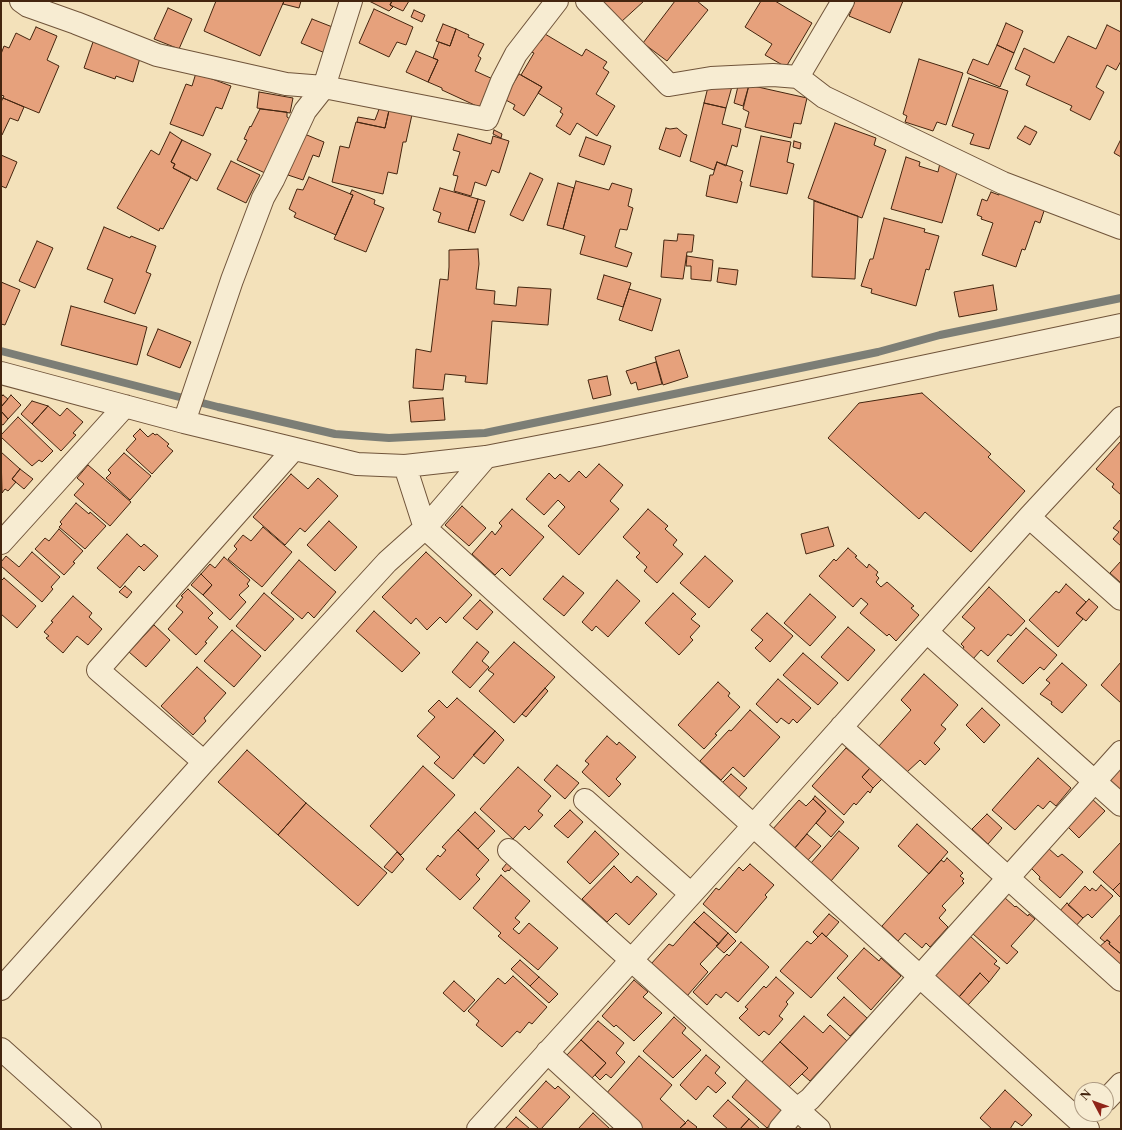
<!DOCTYPE html>
<style>
body{margin:0}
#map{position:relative;width:1122px;height:1130px;overflow:hidden;background:#f3e1ba;font-family:"Libre Caslon Text",serif}
canvas{display:block}
.frame{position:absolute;inset:0;border:2px solid #44250f;pointer-events:none}
.north{position:absolute;left:1074px;top:1082px;width:40px;height:40px;box-sizing:border-box;background:#f7ecd2;border:1px solid #af9c84;border-radius:50%;rotate:311deg;font-size:11px;font-weight:700;line-height:16px;text-align:center;color:#44250f}
.north::after{content:'';display:block;margin:auto;width:14px;height:18px;background:#8f2418;clip-path:polygon(50% 0,100% 100%,50% 72%,0 100%)}
</style>
<div id="map">
<canvas width="1122" height="1130"></canvas>
<div class="frame"></div>
<div class="north">N</div>
</div>
<script>
const context = document.querySelector('canvas').getContext('2d');
context.lineJoin = 'round';
function poly(rows) {
  const path = new Path2D();
  for (const r of rows) {
    path.moveTo(r[0], r[1]);
    for (let i = 2; i < r.length; i += 2) path.lineTo(r[i], r[i + 1]);
  }
  return path;
}
function stroke(path, color, width, dash) {
  context.strokeStyle = color;
  context.lineWidth = width;
  context.lineCap = dash ? 'butt' : 'round';
  context.setLineDash(dash || []);
  context.stroke(path);
}
function fillPath(path, color) {
  context.fillStyle = color;
  context.fill(path, 'evenodd');
}
stroke(poly([
 [1,351,218,407,335,434,389,438,485,433,878,352,940,335,1121,298]
]), '#7c7e76', 8);
const building = poly([
 [216,1,284,1,260,56,204,31,216,1],
 [284,1,301,1,299,8,283,4,284,1],
 [369,1,392,1,390,5,393,7,389,11,369,1],
 [392,1,409,1,403,11,390,5,392,1],
 [601,1,644,1,621,22,601,1],
 [675,1,697,1,708,10,667,61,643,43,675,1],
 [761,1,775,1,812,23,786,67,765,55,772,44,745,27,761,1],
 [855,1,903,1,890,33,849,16,855,1],
 [168,8,192,19,179,49,154,39,168,8],
 [374,9,413,27,406,45,397,42,389,57,359,43,374,9],
 [414,10,425,15,422,22,411,17,414,10],
 [312,19,335,28,325,53,301,43,312,19],
 [1006,23,1023,31,1014,53,997,45,1006,23],
 [443,24,456,29,450,46,436,41,443,24],
 [1107,25,1121,32,1121,61,1116,70,1107,65,1096,87,1104,92,1090,120,1070,110,1072,106,1026,85,1030,76,1015,69,1024,48,1054,63,1068,36,1096,49,1107,25],
 [36,27,57,36,47,60,59,66,39,113,3,98,4,96,1,95,1,54,4,46,9,48,16,33,30,40,36,27],
 [456,29,469,35,468,37,484,44,478,56,481,58,475,71,495,80,481,108,442,90,442,88,428,82,438,60,433,58,439,42,450,46,456,29],
 [545,34,582,56,586,49,607,62,603,68,609,72,596,94,615,106,597,136,577,123,570,135,556,126,563,114,560,112,562,108,538,93,542,87,521,75,534,53,531,52,538,40,541,41,545,34],
 [93,42,140,58,133,82,116,76,115,79,84,68,93,42],
 [997,45,1014,53,1000,87,967,73,973,59,988,65,997,45],
 [416,51,438,60,428,82,406,72,416,51],
 [919,59,963,73,946,125,937,122,933,131,905,122,907,116,903,114,919,59],
 [196,73,231,86,222,109,216,107,203,136,170,124,186,84,192,86,196,73],
 [519,74,542,87,524,116,513,109,515,105,504,99,519,74],
 [969,78,1008,91,989,149,970,144,974,134,952,126,969,78],
 [739,82,749,85,743,106,734,103,739,82],
 [733,83,726,108,704,103,708,87,733,83],
 [749,85,807,98,801,124,794,123,791,138,745,127,749,112,743,109,749,85],
 [259,92,293,98,290,113,257,108,259,92],
 [3,98,24,107,18,121,10,118,2,135,1,134,1,102,3,98],
 [704,103,726,108,722,124,741,129,737,147,732,145,726,166,717,162,714,170,690,161,704,103],
 [381,104,390,106,385,128,357,122,358,117,375,120,381,104],
 [390,106,413,110,406,142,403,142,397,174,388,172,383,194,332,182,340,146,349,148,356,122,385,128,390,106],
 [260,109,287,112,287,117,290,119,272,156,273,156,265,173,237,160,247,140,244,139,250,126,251,127,260,109],
 [835,123,876,138,874,145,886,150,862,218,808,198,835,123],
 [1025,126,1037,132,1030,145,1017,138,1025,126],
 [666,128,670,129,677,128,684,134,687,135,680,157,659,149,666,128],
 [494,130,502,134,501,138,493,134,494,130],
 [170,132,182,140,171,162,175,164,173,168,191,177,163,229,160,228,159,231,117,208,151,150,159,155,170,132],
 [302,133,324,142,319,157,313,155,303,180,288,175,302,133],
 [458,134,491,144,493,136,509,141,499,173,492,170,486,186,475,182,471,196,454,191,458,176,453,175,460,152,453,150,458,134],
 [761,136,791,142,787,162,794,164,787,194,750,186,761,136],
 [586,137,611,146,604,165,579,156,586,137],
 [1121,139,1121,157,1114,153,1121,139],
 [182,140,211,154,197,181,173,168,175,164,171,162,182,140],
 [794,141,801,143,800,149,793,147,794,141],
 [1,155,17,162,6,188,1,186,1,155],
 [906,157,920,162,919,166,938,172,940,163,958,169,942,223,891,209,906,157],
 [231,161,260,175,246,203,217,189,231,161],
 [717,162,743,171,740,181,742,182,737,203,706,196,710,175,713,175,717,162],
 [530,173,543,179,523,221,510,215,530,173],
 [309,177,353,195,336,235,294,217,296,213,289,209,297,189,303,190,309,177],
 [576,181,609,190,612,183,632,189,628,206,633,208,627,230,620,229,615,247,632,253,627,267,580,254,585,236,563,229,576,181],
 [558,183,574,188,563,229,547,225,558,183],
 [440,188,478,199,468,231,438,222,441,213,433,210,440,188],
 [352,190,375,200,374,204,384,208,366,252,334,239,353,195,350,194,352,190],
 [991,192,999,195,1000,192,1045,208,1040,223,1035,221,1025,250,1022,249,1016,267,982,255,993,223,981,219,982,217,977,215,982,199,987,201,991,192],
 [478,199,485,201,475,233,468,231,478,199],
 [814,201,858,216,855,279,812,277,814,201],
 [884,218,925,229,924,232,939,236,929,270,926,269,916,306,871,293,872,289,861,286,870,259,873,259,884,218],
 [104,227,130,238,131,236,156,246,146,272,151,274,135,314,104,302,113,279,87,269,104,227],
 [678,234,694,235,692,252,687,252,683,279,661,277,664,240,677,241,678,234],
 [37,241,53,248,35,288,19,281,37,241],
 [478,249,479,264,476,289,495,291,494,304,516,306,518,287,551,289,548,325,492,321,487,384,465,382,466,376,445,374,443,390,413,388,416,349,431,352,440,279,448,280,449,267,449,250,478,249],
 [687,256,713,260,711,281,691,279,691,266,686,266,687,256],
 [719,268,738,270,736,285,717,282,719,268],
 [604,275,631,283,623,307,597,299,604,275],
 [1,282,20,290,5,325,1,324,1,282],
 [993,285,997,310,959,317,954,292,993,285],
 [629,289,661,299,652,331,619,320,629,289],
 [71,306,147,327,137,365,61,345,71,306],
 [158,329,191,342,180,368,147,355,158,329],
 [679,350,688,377,663,385,655,357,679,350],
 [656,362,662,384,638,390,636,382,631,384,626,371,656,362],
 [607,376,611,395,593,399,588,380,607,376],
 [922,393,991,454,988,457,1025,491,971,552,925,512,919,519,828,438,859,403,922,393],
 [3,395,8,399,1,407,1,397,3,395],
 [11,395,21,405,8,419,1,411,1,407,11,395],
 [443,398,445,420,411,422,409,401,443,398],
 [32,401,48,406,32,424,21,414,32,401],
 [48,406,60,416,67,408,83,422,73,433,76,435,61,451,32,424,48,406],
 [1,411,8,419,3,425,1,424,1,411],
 [18,417,53,451,42,462,39,460,32,466,1,437,1,435,18,417],
 [140,429,148,437,153,433,155,435,157,434,169,444,167,446,173,451,152,474,126,450,136,439,133,436,140,429],
 [1121,441,1121,495,1112,487,1114,484,1096,469,1121,441],
 [1,452,20,469,12,479,16,482,8,491,5,489,2,493,1,452],
 [124,453,151,476,130,500,106,478,111,473,108,470,124,453],
 [599,464,623,485,610,501,619,509,579,555,548,526,565,507,558,500,544,515,526,499,549,473,555,479,560,474,569,482,579,471,586,478,599,464],
 [88,465,131,502,110,526,74,495,84,484,77,478,88,465],
 [20,469,33,479,24,489,12,479,20,469],
 [291,474,308,489,318,478,338,496,305,532,300,528,285,545,253,517,291,474],
 [76,503,89,514,90,512,106,526,85,549,59,527,62,524,60,522,76,503],
 [462,506,486,528,469,546,445,525,462,506],
 [512,509,544,537,510,576,502,568,495,575,472,554,492,531,495,535,502,526,499,523,512,509],
 [648,509,668,526,665,529,677,540,673,545,683,554,657,583,644,571,647,567,636,557,640,553,623,537,648,509],
 [1121,519,1121,546,1113,539,1119,532,1113,528,1121,519],
 [329,521,357,547,335,571,307,545,329,521],
 [263,527,292,552,262,587,228,559,237,549,234,546,243,535,251,541,263,527],
 [828,527,834,546,806,554,801,534,828,527],
 [59,529,83,551,73,562,75,563,64,575,35,549,45,538,49,541,59,529],
 [127,534,141,547,144,544,158,556,144,571,139,566,120,588,97,568,127,534],
 [848,548,857,556,855,557,867,568,869,564,878,572,876,575,879,578,876,582,881,587,887,582,914,606,911,608,919,615,896,641,889,634,887,636,860,613,868,604,861,598,853,607,819,576,834,559,836,561,848,548],
 [32,552,60,577,51,587,53,589,42,602,1,566,1,562,6,556,19,567,32,552],
 [426,552,472,595,446,623,440,617,427,630,416,618,411,624,382,597,426,552],
 [705,556,733,581,709,608,680,583,705,556],
 [224,557,250,580,247,584,249,586,239,595,246,602,230,620,203,595,212,585,201,574,210,564,215,568,224,557],
 [299,560,336,592,314,618,308,612,302,619,271,593,299,560],
 [1121,561,1121,583,1110,573,1121,561],
 [201,574,212,585,203,595,191,585,201,574],
 [563,576,584,593,564,616,543,599,563,576],
 [4,578,36,606,17,628,1,614,1,581,4,578],
 [617,580,640,601,608,637,596,626,592,631,582,622,617,580],
 [1066,584,1086,602,1076,613,1083,619,1058,647,1029,620,1056,591,1059,593,1066,584],
 [125,586,132,592,127,598,119,592,125,586],
 [989,587,1025,621,1011,636,1008,634,988,656,981,650,973,659,962,650,964,647,961,644,975,628,962,617,989,587],
 [188,589,213,613,208,618,218,627,205,642,207,643,196,655,168,629,183,612,176,606,183,597,181,596,188,589],
 [264,593,294,619,265,651,236,626,264,593],
 [673,593,696,614,691,619,700,626,690,637,693,640,679,655,645,623,673,593],
 [810,594,836,617,810,646,784,623,810,594],
 [73,596,92,613,89,617,102,629,88,645,77,636,63,653,46,638,49,636,44,632,53,622,51,621,73,596],
 [1089,599,1098,607,1086,621,1076,613,1089,599],
 [480,600,493,612,477,630,463,618,480,600],
 [374,611,420,653,402,672,356,631,374,611],
 [767,613,793,636,770,662,755,648,763,640,751,630,767,613],
 [154,625,170,640,146,667,129,652,154,625],
 [848,627,875,650,848,681,821,657,848,627],
 [1026,628,1057,655,1044,670,1040,667,1023,684,997,661,1026,628],
 [232,630,261,656,234,687,204,661,232,630],
 [477,642,489,652,482,661,489,667,470,688,452,672,477,642],
 [514,642,555,677,514,723,479,691,494,674,488,670,514,642],
 [803,653,838,683,818,705,783,675,803,653],
 [1121,662,1121,703,1101,685,1121,662],
 [1062,663,1087,685,1062,713,1051,704,1052,702,1040,694,1050,683,1046,680,1062,663],
 [197,667,226,693,204,718,206,721,193,735,161,706,197,667],
 [924,674,958,705,941,725,946,729,934,743,940,749,925,765,920,760,907,772,878,747,911,710,901,700,924,674],
 [778,679,811,708,797,723,793,719,789,724,781,718,777,723,756,704,778,679],
 [718,682,730,693,728,696,740,707,715,734,717,735,704,749,678,725,718,682],
 [545,688,548,691,526,717,522,714,545,688],
 [457,698,495,731,453,779,434,763,440,757,417,736,435,717,428,711,439,700,447,708,457,698],
 [982,708,1000,725,984,743,966,725,982,708],
 [750,710,780,737,744,777,733,767,721,780,700,761,729,730,731,731,750,710],
 [495,731,504,740,484,764,473,755,495,731],
 [607,736,617,745,619,742,636,757,616,779,621,784,609,797,582,772,589,764,585,761,607,736],
 [846,748,870,768,862,777,873,788,870,793,868,791,856,805,854,803,844,815,812,786,846,748],
 [247,750,306,803,278,835,218,782,247,750],
 [1038,758,1071,788,1056,806,1050,801,1043,809,1038,805,1015,830,992,810,1038,758],
 [557,765,579,783,565,799,544,780,557,765],
 [423,766,455,795,401,855,370,826,423,766],
 [1119,766,1121,769,1121,793,1107,780,1119,766],
 [518,767,551,796,538,811,543,815,529,830,525,826,513,839,480,809,518,767],
 [870,768,882,779,873,788,862,777,870,768],
 [731,774,747,788,738,798,722,783,731,774],
 [815,796,844,822,831,837,816,823,826,811,813,799,815,796],
 [1091,798,1105,811,1079,838,1066,825,1091,798],
 [813,799,826,811,794,849,772,830,799,800,806,806,813,799],
 [306,803,387,873,358,906,278,835,306,803],
 [570,810,583,822,568,838,554,826,570,810],
 [475,812,495,831,478,849,458,830,475,812],
 [987,814,1002,828,988,844,972,829,987,814],
 [917,824,948,852,929,874,898,846,917,824],
 [458,830,489,860,476,875,480,879,460,900,426,869,438,855,440,857,446,850,442,847,458,830],
 [595,831,619,854,590,884,567,862,595,831],
 [839,831,859,848,831,881,811,863,839,831],
 [807,834,821,846,807,861,794,849,807,834],
 [1121,842,1121,882,1113,890,1093,872,1121,842],
 [1048,848,1058,857,1062,854,1083,872,1060,898,1039,879,1040,877,1030,867,1048,848],
 [397,852,404,859,392,873,384,867,397,852],
 [947,858,963,873,960,876,964,879,962,881,964,883,942,906,946,910,939,918,948,927,930,947,926,943,922,948,905,933,898,941,882,926,941,860,944,862,947,858],
 [507,863,512,867,509,871,508,870,505,872,502,869,507,863],
 [750,864,774,885,765,895,767,897,736,933,703,904,716,888,719,890,739,867,743,871,750,864],
 [614,866,631,883,637,876,657,894,629,925,616,913,607,922,582,899,614,866],
 [501,875,530,901,515,918,520,922,513,929,519,934,529,923,558,948,538,970,498,936,501,933,473,908,501,875],
 [1121,882,1121,898,1113,890,1121,882],
 [1101,885,1113,896,1092,918,1088,914,1083,918,1068,905,1085,886,1090,891,1092,888,1096,891,1101,885],
 [1004,897,1015,907,1016,906,1028,916,1029,914,1035,919,1011,946,1018,952,1007,964,973,934,1004,897],
 [1067,903,1083,918,1074,928,1058,913,1067,903],
 [704,912,728,933,719,944,694,922,704,912],
 [829,914,839,922,826,937,822,933,818,937,813,932,829,914],
 [1121,914,1121,954,1109,944,1110,942,1107,940,1105,942,1100,938,1121,914],
 [694,922,719,944,700,964,708,972,687,996,651,964,669,944,673,946,694,922],
 [728,933,736,941,724,953,716,946,728,933],
 [822,933,848,956,811,998,780,971,807,941,811,944,822,933],
 [970,936,997,961,994,964,1000,968,989,982,980,973,959,997,932,974,970,936],
 [1107,940,1110,942,1109,944,1121,954,1121,969,1098,948,1107,940],
 [741,942,769,967,738,1002,726,992,721,998,716,994,707,1005,693,992,727,954,729,956,741,942],
 [864,948,879,961,881,958,901,976,871,1010,837,978,864,948],
 [520,960,539,977,530,986,511,969,520,960],
 [980,973,989,982,968,1005,959,997,980,973],
 [513,976,547,1007,532,1024,529,1022,520,1033,517,1031,502,1047,476,1025,479,1021,468,1011,498,978,505,984,513,976],
 [539,977,558,994,549,1003,530,986,539,977],
 [776,977,794,993,786,1002,788,1004,779,1016,783,1019,769,1035,764,1031,759,1036,739,1018,748,1009,745,1007,764,986,766,988,776,977],
 [634,980,648,992,643,997,662,1013,634,1041,616,1025,614,1027,602,1016,634,980],
 [454,981,475,1000,464,1012,443,993,454,981],
 [844,997,867,1018,850,1036,827,1015,844,997],
 [804,1016,823,1033,830,1025,847,1041,810,1081,802,1074,808,1068,780,1042,804,1016],
 [674,1017,686,1028,682,1033,701,1050,673,1078,643,1051,674,1017],
 [598,1021,624,1043,616,1053,625,1062,611,1078,606,1074,600,1080,595,1075,606,1063,581,1040,598,1021],
 [581,1040,606,1063,591,1079,566,1056,581,1040],
 [780,1042,808,1068,788,1088,761,1063,780,1042],
 [706,1055,720,1067,715,1073,726,1083,716,1093,708,1086,696,1100,680,1085,706,1055],
 [639,1056,672,1085,660,1099,686,1123,679,1129,643,1129,605,1095,639,1056],
 [747,1079,782,1111,767,1128,732,1097,747,1079],
 [546,1081,555,1089,558,1086,570,1097,541,1129,539,1129,519,1111,546,1081],
 [1005,1090,1032,1115,1022,1126,1015,1121,1010,1129,992,1129,980,1118,1005,1090],
 [728,1100,749,1119,740,1129,728,1129,713,1116,728,1100],
 [593,1113,610,1129,578,1129,593,1113],
 [516,1117,530,1129,505,1129,516,1117],
 [749,1119,760,1129,740,1129,749,1119],
 [688,1120,697,1127,695,1129,679,1129,688,1120]
]);
fillPath(building, '#e6a17c');
stroke(building, '#44250f', 1);
const minor = poly([
 [21,1,28,6,76,23,157,55,286,84,324,87,487,119,502,81,516,54,557,1],
 [587,1,669,85,711,78,773,75,798,77,824,97,1003,183,1121,228],
 [798,77,843,1],
 [1,373,184,422,357,464,405,466,486,457,599,435,1121,325],
 [184,422,232,280,263,198,273,180,305,111,324,87,351,1],
 [405,466,425,528,1088,1129],
 [1029,517,1121,599],
 [1,543,125,406],
 [927,632,1121,805],
 [841,727,1121,980],
 [204,762,98,670,294,449],
 [585,800,691,894],
 [509,850,819,1129],
 [1,989,204,762,387,562,425,528,486,457],
 [1,1049,90,1129],
 [547,1052,631,1129],
 [1106,1100,1121,1084],
 [478,1129,754,825,1029,517,1121,418],
 [780,1129,797,1109,810,1099,1121,752]
]);
stroke(minor, '#70543a', 24);
stroke(minor, '#f7ecd2', 22);
</script>
